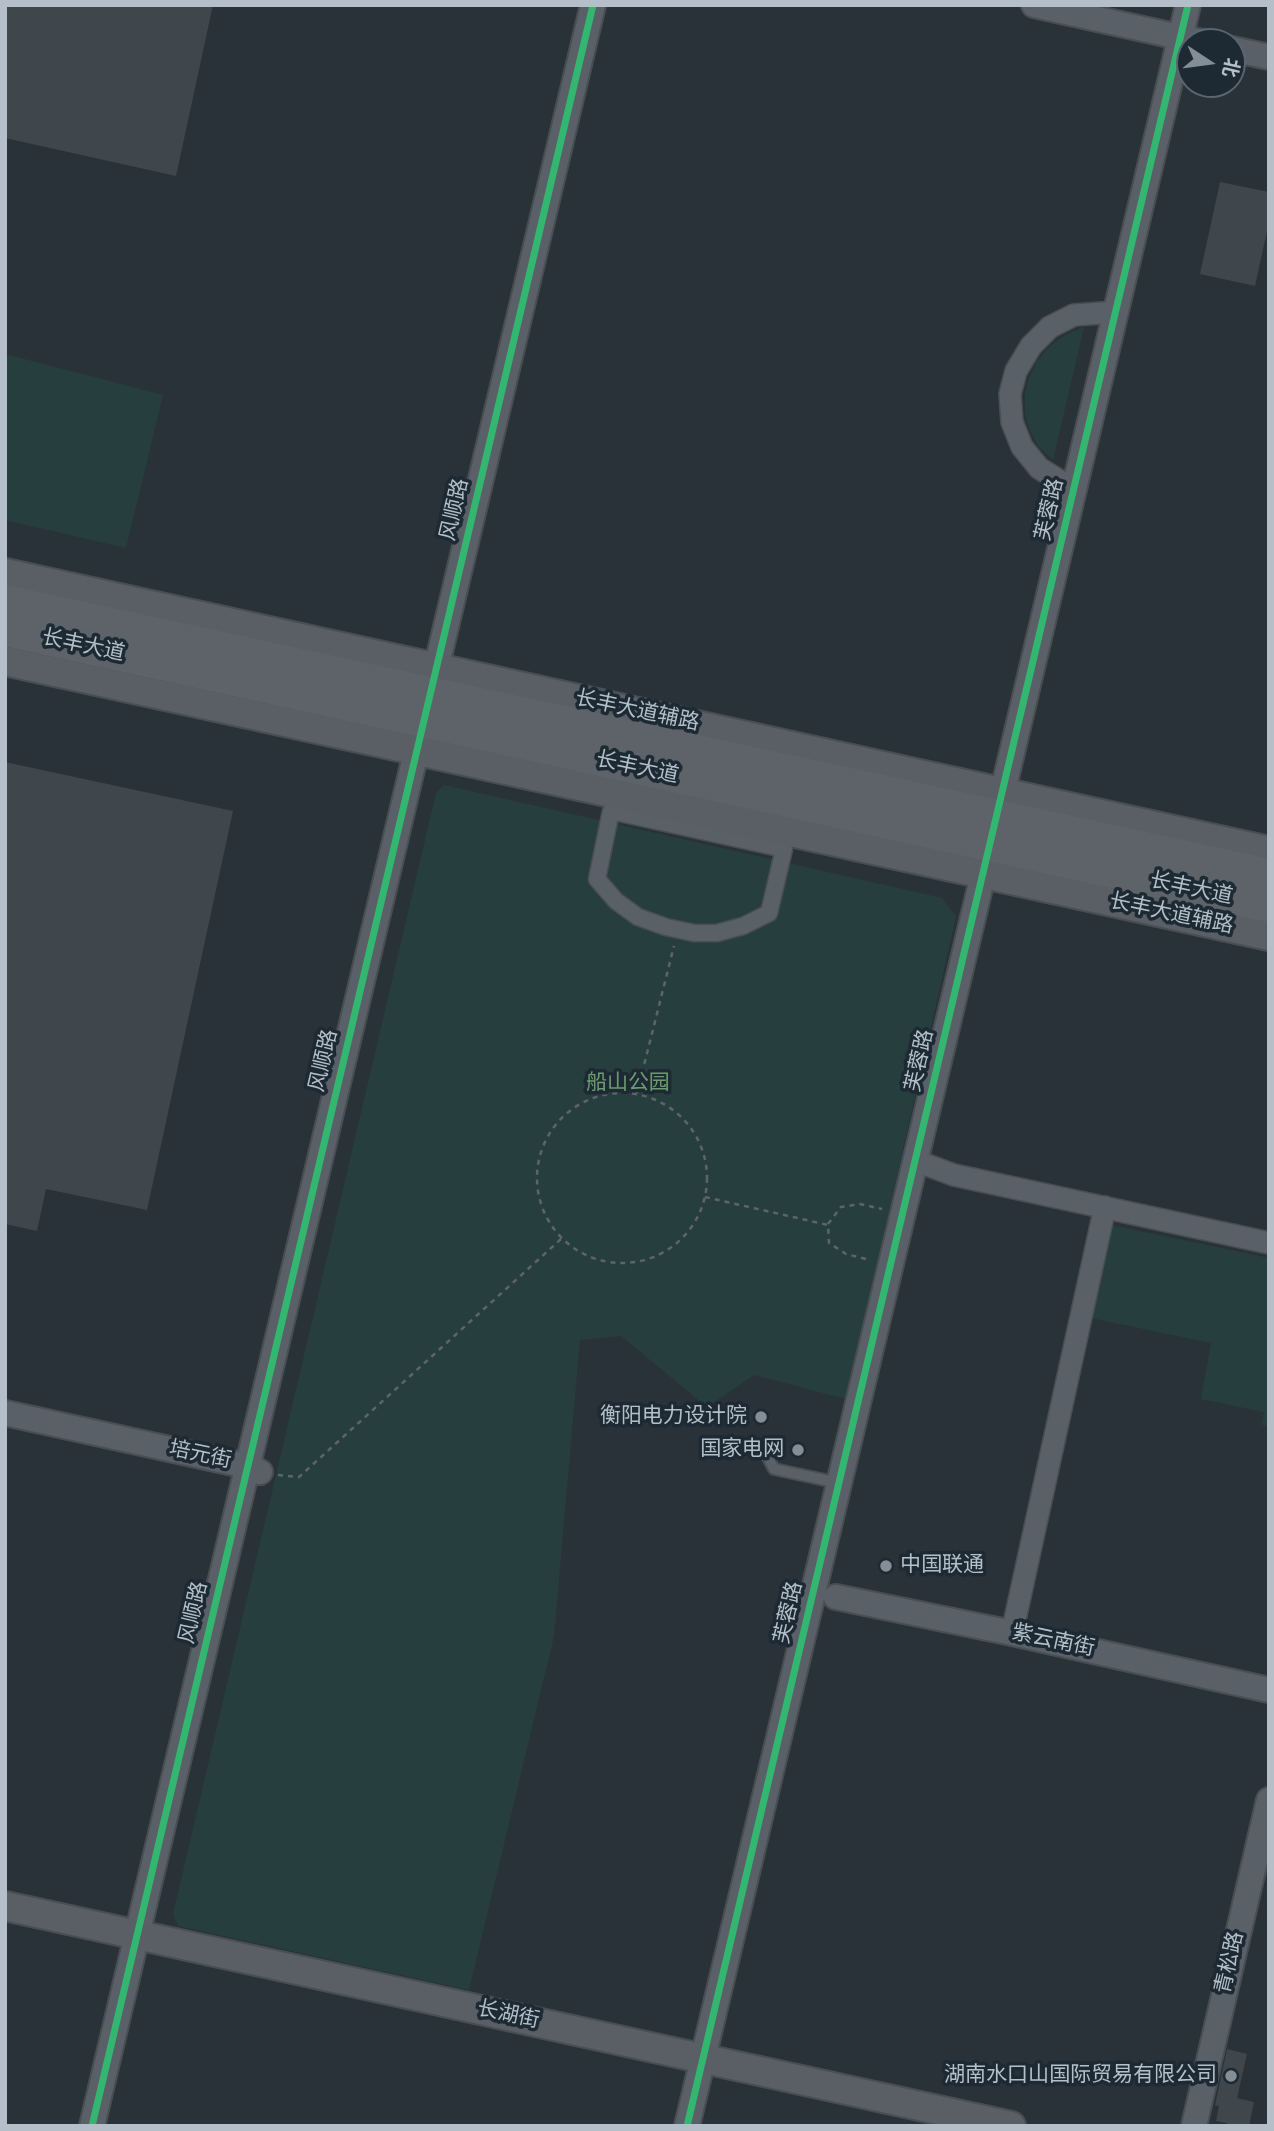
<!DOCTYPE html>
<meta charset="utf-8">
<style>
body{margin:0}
#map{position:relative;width:1274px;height:2131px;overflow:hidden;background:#2a3239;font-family:"Source Sans 3","Noto Sans SC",sans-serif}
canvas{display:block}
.frame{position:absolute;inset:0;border:7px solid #b4bfca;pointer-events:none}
.north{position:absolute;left:1176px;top:28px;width:70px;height:70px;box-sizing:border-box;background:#1d2a34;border:2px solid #596670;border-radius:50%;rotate:103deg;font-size:19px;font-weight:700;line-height:28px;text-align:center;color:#b4bfca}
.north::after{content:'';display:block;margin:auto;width:24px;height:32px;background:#848e97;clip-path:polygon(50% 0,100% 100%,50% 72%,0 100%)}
</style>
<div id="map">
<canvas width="1274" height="2131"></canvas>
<div class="frame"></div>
<div class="north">北</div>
</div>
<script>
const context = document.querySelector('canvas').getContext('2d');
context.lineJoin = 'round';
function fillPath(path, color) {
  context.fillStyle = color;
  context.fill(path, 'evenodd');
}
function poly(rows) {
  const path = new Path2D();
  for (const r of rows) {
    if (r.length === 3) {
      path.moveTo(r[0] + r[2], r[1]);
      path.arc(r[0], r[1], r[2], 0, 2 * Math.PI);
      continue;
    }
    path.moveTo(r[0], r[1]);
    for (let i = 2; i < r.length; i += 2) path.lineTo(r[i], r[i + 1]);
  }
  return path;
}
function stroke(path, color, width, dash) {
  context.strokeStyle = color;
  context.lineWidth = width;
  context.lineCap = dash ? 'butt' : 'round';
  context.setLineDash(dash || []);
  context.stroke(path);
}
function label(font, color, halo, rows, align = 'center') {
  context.font = font + ' "Source Sans 3","Noto Sans SC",sans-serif';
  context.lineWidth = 7;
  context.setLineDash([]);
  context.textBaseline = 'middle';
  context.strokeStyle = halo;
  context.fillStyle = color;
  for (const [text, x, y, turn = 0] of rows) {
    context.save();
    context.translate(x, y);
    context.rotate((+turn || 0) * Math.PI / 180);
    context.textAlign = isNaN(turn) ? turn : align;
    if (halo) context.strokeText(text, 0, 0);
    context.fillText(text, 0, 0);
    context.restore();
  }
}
fillPath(poly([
 [1084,327,1053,460,1039,447,1030,431,1025,414,1025,395,1029,378,1037,361,1049,347,1065,335],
 [5,354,163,395,126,548,5,520],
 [444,785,942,898,956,917,846,1399,754,1375,707,1407,621,1336,580,1340,554,1636,469,1990,178,1926,173,1914,436,793],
 [1111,1225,1269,1258,1269,1427,1262,1425,1264,1412,1201,1399,1211,1343,1091,1318]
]), '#273e3f');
fillPath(poly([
 [5,5,213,5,176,176,5,138],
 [1220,182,1269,192,1269,222,1255,286,1200,274],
 [5,762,233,811,147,1210,46,1189,37,1231,5,1224],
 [1227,2049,1247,2054,1237,2098,1254,2102,1249,2126,1226,2126,1227,2123,1216,2121,1219,2106,1215,2105]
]), '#3f464c');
const service = poly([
 [761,1444,774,1469,839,1483]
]);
const pedestrian = poly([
 [611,811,784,849,769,913,743,926,717,933,694,933,666,927,638,917,616,901,597,879,611,811]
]);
const minor = poly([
 [1074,490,1039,468,1022,447,1012,422,1010,394,1016,371,1031,346,1050,327,1074,315,1116,312],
 [927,1165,954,1175,1269,1243],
 [1012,1633,1105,1207]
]);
const tertiary = poly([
 [1034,5,1202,42],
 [1232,49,1269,57],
 [432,686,593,5],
 [998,812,1188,5],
 [5,1413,247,1466,260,1472],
 [836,1597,1012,1633,1269,1690],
 [92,2126,421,731],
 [687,2126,988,854],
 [1194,2126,1269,1800]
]);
const secondary = poly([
 [5,573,1269,851],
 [5,661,1269,936],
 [5,1906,1011,2126]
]);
const primary = poly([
 [5,601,1269,875],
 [5,630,1269,906]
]);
stroke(service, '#484e54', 14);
stroke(pedestrian, '#484e54', 19);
stroke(minor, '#484e54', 24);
stroke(tertiary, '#484e54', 28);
stroke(secondary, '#484e54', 32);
stroke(primary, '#484f56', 35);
stroke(poly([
 [622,1178,85],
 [637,1093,674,946],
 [705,1197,828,1225,829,1243,846,1254,870,1260],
 [828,1224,841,1207,860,1204,882,1209],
 [278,1475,299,1477,561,1239]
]), '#5d646a', 2.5, [5, 5]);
stroke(service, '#5a6067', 10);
stroke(pedestrian, '#5a6067', 16);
stroke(minor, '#5a6067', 21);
stroke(tertiary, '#5a6067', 24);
stroke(secondary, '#595f65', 28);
stroke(primary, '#5d6368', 32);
stroke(poly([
 [92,2126,593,5],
 [687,2126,1188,5]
]), '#33b770', 7);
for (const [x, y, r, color] of [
 [761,1417,7,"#848e97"],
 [798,1450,7,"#848e97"],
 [886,1566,7,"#848e97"],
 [1231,2076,7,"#848e97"]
]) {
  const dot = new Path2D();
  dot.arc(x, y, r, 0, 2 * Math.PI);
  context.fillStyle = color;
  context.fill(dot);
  stroke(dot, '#1d2a34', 2.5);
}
label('21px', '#b4bfca', '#1d2a34', [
 ["风顺路",456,510,-77],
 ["芙蓉路",1051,510,-77],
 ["长丰大道",83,647,12],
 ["长丰大道辅路",637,712,12],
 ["长丰大道",637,769,12],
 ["长丰大道",1191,890,12],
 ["长丰大道辅路",1171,915,12],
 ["风顺路",325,1061,-77],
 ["芙蓉路",921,1061,-77],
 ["培元街",200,1456,12],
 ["风顺路",195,1613,-77],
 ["芙蓉路",790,1613,-77],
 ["紫云南街",1053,1642,12],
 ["青松路",1231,1963,-77],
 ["长湖街",508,2016,12]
]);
label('21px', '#6b9c6f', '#1d2a34', [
 ["船山公园",628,1084]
]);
label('21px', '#b4bfca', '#1d2a34', [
 ["衡阳电力设计院",747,1417],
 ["国家电网",784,1450],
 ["中国联通",900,1566,"left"],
 ["湖南水口山国际贸易有限公司",1217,2076]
], 'right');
</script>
